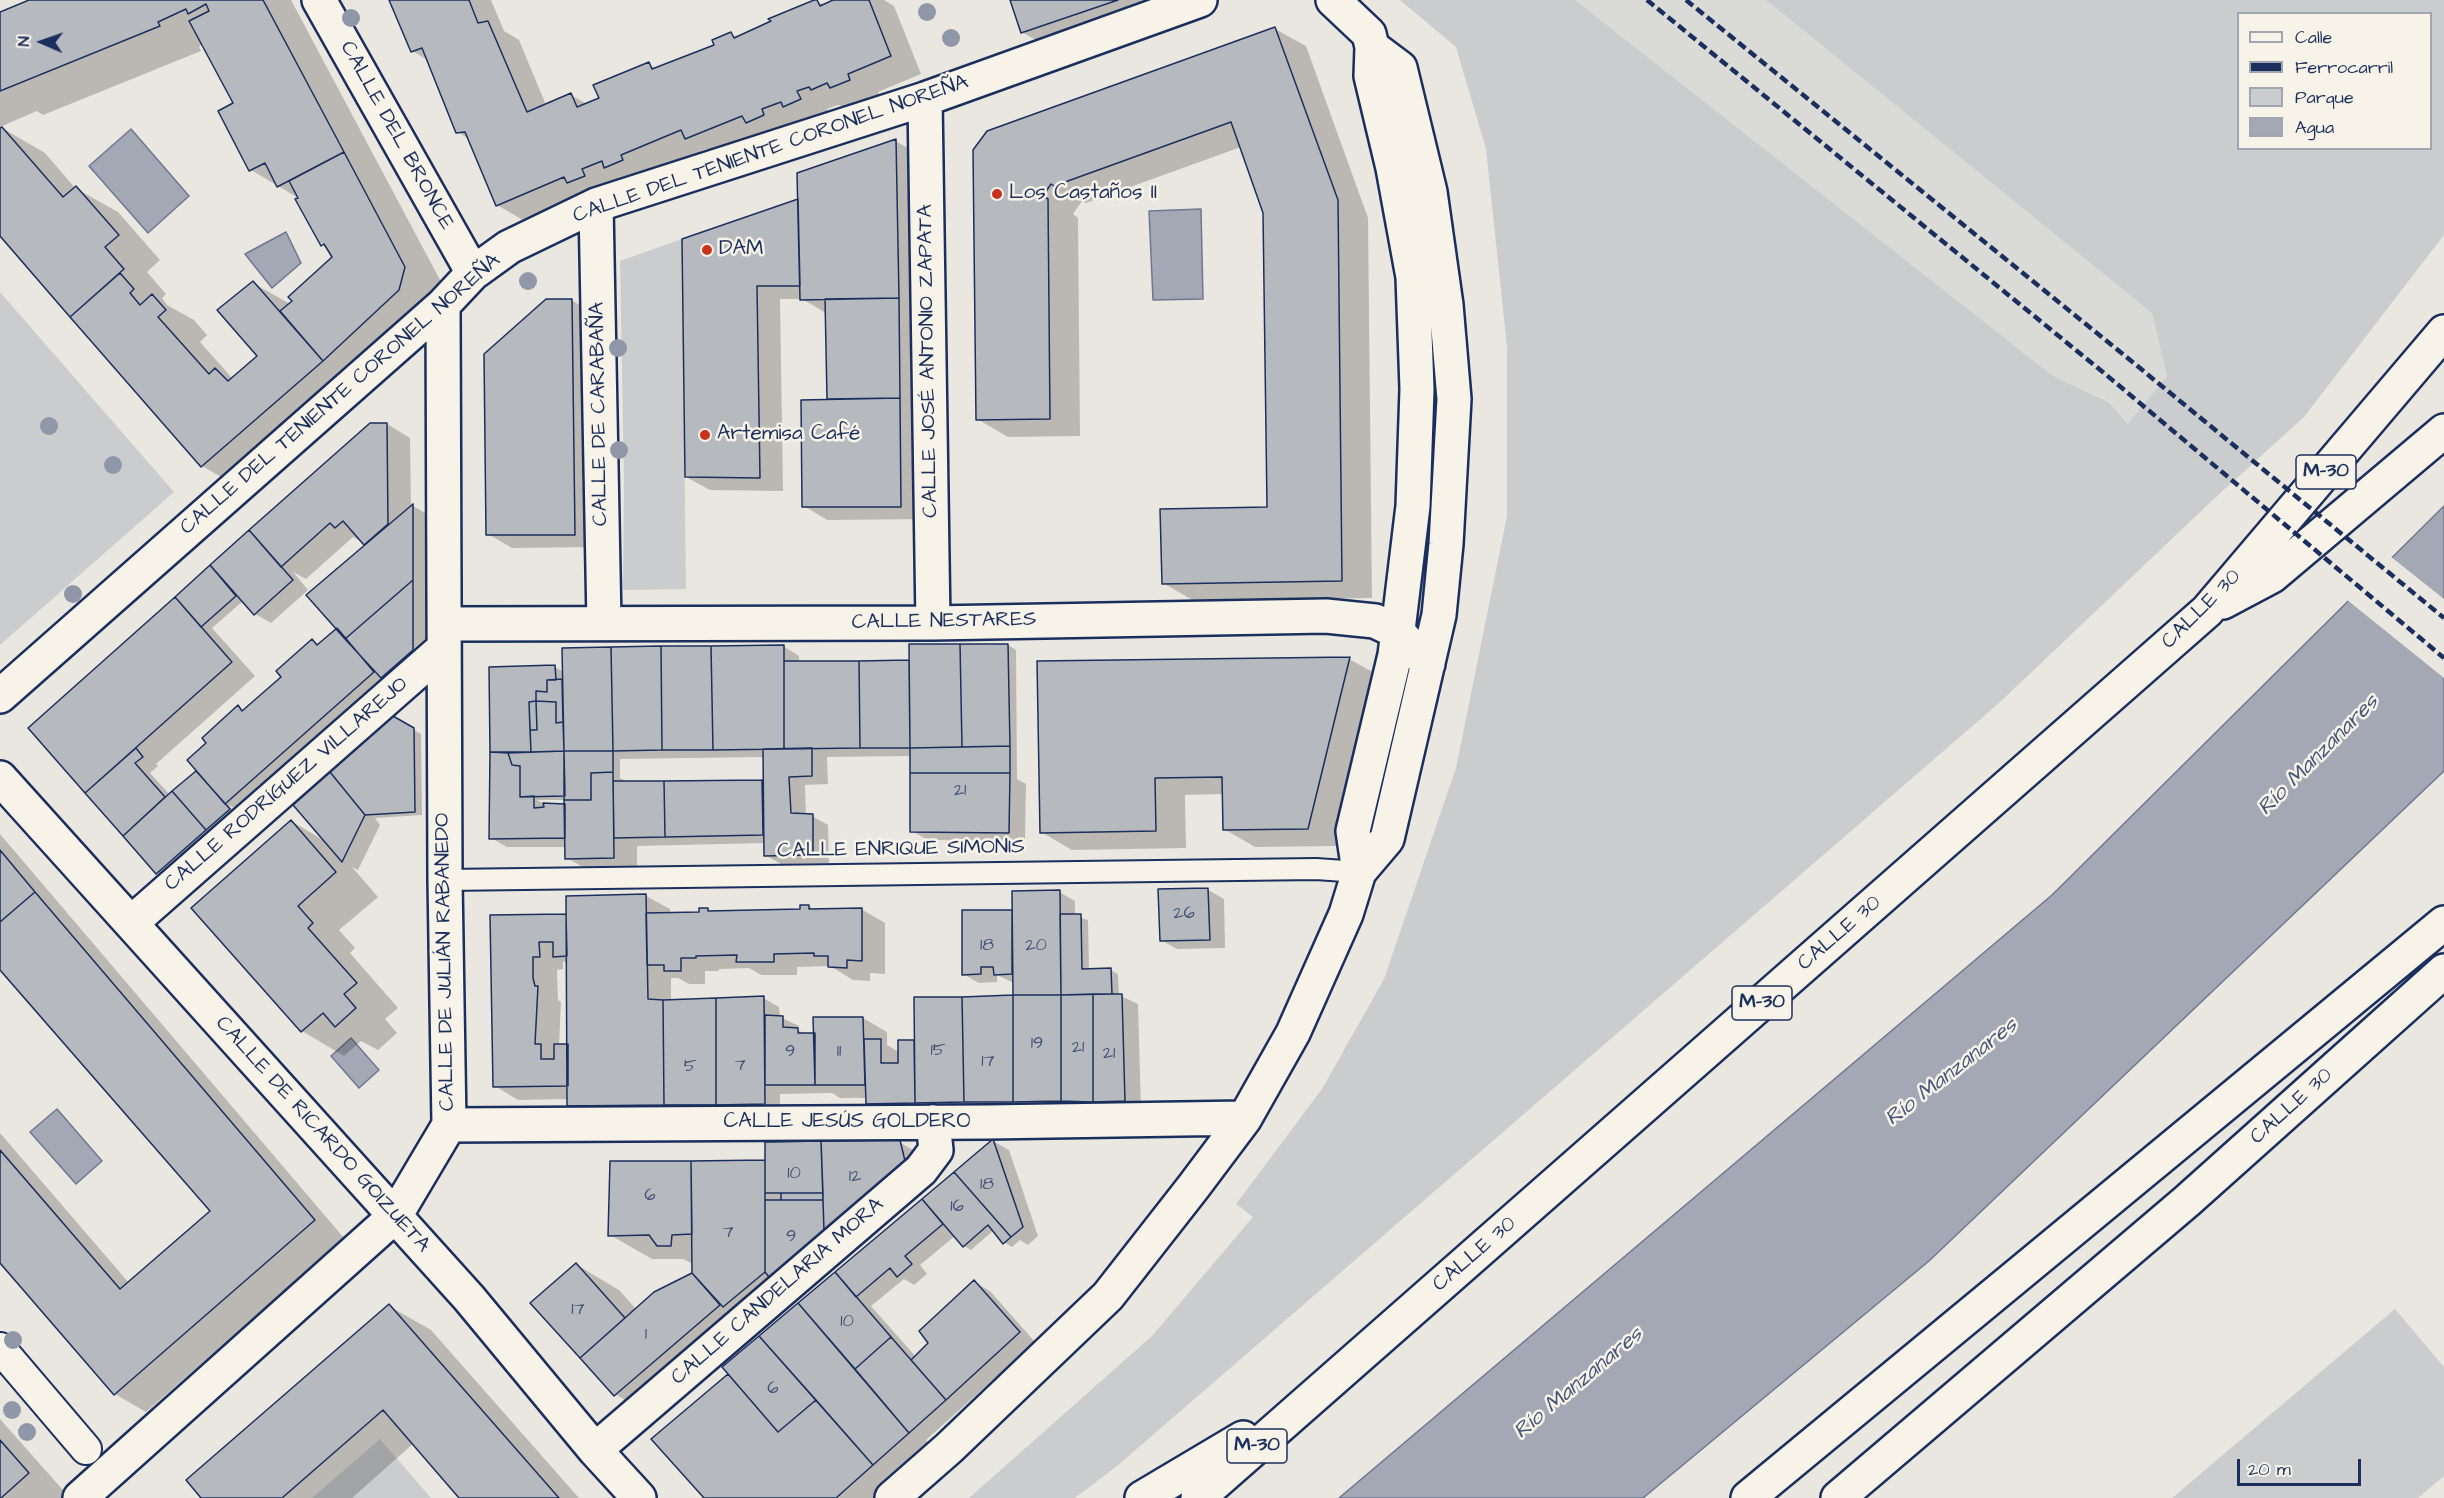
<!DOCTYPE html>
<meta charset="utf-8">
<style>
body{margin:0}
#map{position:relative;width:2444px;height:1498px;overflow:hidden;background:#eae7e0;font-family:"Architects Daughter",sans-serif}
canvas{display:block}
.legend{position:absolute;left:2237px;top:12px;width:195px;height:138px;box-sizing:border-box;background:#f7f3e8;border:2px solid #9fa5b1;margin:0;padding:8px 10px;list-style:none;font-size:18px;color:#1b2f5e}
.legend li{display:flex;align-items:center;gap:12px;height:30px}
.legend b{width:30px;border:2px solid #9fa5b1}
.north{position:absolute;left:12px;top:12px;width:60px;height:60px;-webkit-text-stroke:4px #f7f3e8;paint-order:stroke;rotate:272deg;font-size:16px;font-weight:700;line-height:24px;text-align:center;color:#1b2f5e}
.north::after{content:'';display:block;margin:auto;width:21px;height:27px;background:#1b2f5e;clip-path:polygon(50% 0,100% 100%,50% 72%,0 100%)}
.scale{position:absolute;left:2237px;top:1459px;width:124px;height:27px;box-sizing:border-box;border:3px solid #1b2f5e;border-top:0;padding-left:8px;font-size:18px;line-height:21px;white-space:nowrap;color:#1b2f5e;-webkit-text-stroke:4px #f7f3e8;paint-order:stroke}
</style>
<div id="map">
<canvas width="2444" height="1498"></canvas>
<ul class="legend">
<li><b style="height:8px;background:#f7f3e8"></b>Calle</li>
<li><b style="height:8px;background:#1b2f5e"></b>Ferrocarril</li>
<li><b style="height:16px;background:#cbcccd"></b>Parque</li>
<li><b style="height:16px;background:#a3a8b4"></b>Agua</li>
</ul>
<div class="north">N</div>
<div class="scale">20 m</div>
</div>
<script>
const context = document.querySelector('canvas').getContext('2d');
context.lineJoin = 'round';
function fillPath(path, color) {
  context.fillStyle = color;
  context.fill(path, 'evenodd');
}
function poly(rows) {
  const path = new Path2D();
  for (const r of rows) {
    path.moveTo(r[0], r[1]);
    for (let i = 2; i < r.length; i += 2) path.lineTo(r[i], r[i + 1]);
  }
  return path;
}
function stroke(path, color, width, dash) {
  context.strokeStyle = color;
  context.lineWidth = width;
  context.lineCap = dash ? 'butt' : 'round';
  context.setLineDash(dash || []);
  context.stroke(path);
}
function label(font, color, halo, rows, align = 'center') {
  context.font = font + ' "Architects Daughter",sans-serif';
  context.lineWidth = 5;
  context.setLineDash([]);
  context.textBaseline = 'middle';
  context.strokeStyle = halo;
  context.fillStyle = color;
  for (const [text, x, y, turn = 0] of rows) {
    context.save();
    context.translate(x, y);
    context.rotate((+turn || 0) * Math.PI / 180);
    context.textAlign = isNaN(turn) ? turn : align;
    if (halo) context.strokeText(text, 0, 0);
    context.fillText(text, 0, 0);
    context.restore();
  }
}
fillPath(poly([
 [1575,0,1766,0,2152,313,2167,376,2129,424,2109,401,2053,376]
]), '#dadad6');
fillPath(poly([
 [1400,0,1575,0,2053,376,2109,402,2128,424,2167,376,2152,313,1766,0,2444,0,2444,235,2304,417,2217,496,1999,703,1117,1466,1075,1498,969,1498,1152,1336,1253,1217,1236,1204,1322,1089,1384,979,1456,768,1507,516,1507,347,1486,149,1456,47],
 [2238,14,2430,14,2430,148,2238,148],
 [682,239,686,589,623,590,624,479,620,261],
 [0,292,174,492,0,645],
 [2395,1309,2444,1367,2444,1476,2418,1498,2172,1498],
 [380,1439,431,1498,312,1498]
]), '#cbcccd');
const water = poly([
 [131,129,189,196,148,233,89,166,131,129],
 [1201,209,1203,299,1153,300,1149,211,1201,209],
 [286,232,301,263,272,288,245,254,286,232],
 [2444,506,2444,771,1929,1261,1643,1498,1339,1498,2052,895,2444,506],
 [351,1038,379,1070,359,1088,331,1056,351,1038],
 [57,1109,102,1161,76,1184,30,1132,57,1109]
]);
fillPath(water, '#a3a8b4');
stroke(water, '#6d7892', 1.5);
fillPath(poly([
 [2390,556,2444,599,2444,678,2346,599]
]), '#eae7e0');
fillPath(poly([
 [33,0,291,0,447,293,244,490,202,466,0,233,0,130,2,128,45,153,75,188,118,212,160,260,147,272,166,294,162,298,167,305,194,320,207,335,200,342,233,379,259,356,253,283,290,304,334,258,328,248,322,245,300,199,251,170,235,104,203,45,199,46,201,51,43,115,37,111,0,127,0,13],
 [391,0,491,0,504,31,519,40,546,105,571,95,587,104,600,99,648,64,657,69,716,46,731,34,738,38,816,1,825,5,837,0,884,0,894,6,921,74,878,92,880,98,862,105,856,101,843,107,838,105,827,109,831,117,717,156,706,149,528,223,497,205,469,139,458,132,428,60,412,51],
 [1011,0,1181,0,1046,46,1022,32],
 [1275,29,1306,46,1368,218,1372,598,1194,601,1163,583,1268,509,1264,212,1241,147,1086,203,1082,201,1073,214,1078,218,1080,436,1008,437,977,419,974,151],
 [895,141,919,154,925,519,827,520,804,506,832,401,828,398,826,313,802,299,780,299,783,491,710,490,686,477,684,240,799,200],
 [571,300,595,314,598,547,512,548,488,534],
 [371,424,387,424,410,438,411,508,413,506,429,515,428,659,250,817,229,805,236,814,173,882,157,873,30,728],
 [353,537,359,540,361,539,368,545,339,629,320,645,312,641,283,677,244,711,238,707,208,743,202,776,196,772,170,795,150,773,158,766,156,764,255,676,212,628,243,601,255,614,271,623,308,590,293,572,306,579],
 [1008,645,1016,650,1017,779,1026,784,1025,841,928,840,912,831,912,756,827,757,828,784,805,785,806,815,812,816,828,825,829,863,781,864,765,855,765,843,637,846,637,871,590,871,567,858,566,847,507,847,491,838,491,668,555,667,564,672,783,646,799,656,799,663,910,662,910,646],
 [764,757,764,781,628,782,620,778,620,759],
 [537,800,566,800,566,805,546,805],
 [1349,659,1380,676,1339,846,1255,847,1224,829,1224,794,1185,795,1186,848,1072,850,1041,832],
 [393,718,421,734,422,815,375,818,380,825,358,870,352,867,378,897,339,930,355,948,350,953,398,1008,385,1019,397,1033,378,1050,361,1041,344,1056,302,1031,291,821,325,841],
 [0,834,344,1238,146,1412,115,1394,0,1260,0,1133,129,1283,213,1211,0,968],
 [1208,890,1224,899,1225,948,1177,949,1161,940],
 [1059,892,1075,901,1075,916,1088,920,1089,970,1111,970,1118,974,1119,995,1138,1004,1141,1109,883,1112,867,1103,867,1098,840,1098,832,1093,780,1094,780,1113,593,1119,569,1105,569,1099,518,1100,495,1086,492,917,564,916,646,896,670,909,670,914,701,913,707,909,713,913,801,910,809,906,816,911,861,909,885,923,885,974,870,973,870,981,853,980,830,966,797,967,797,975,761,975,749,968,719,969,719,971,705,971,705,984,689,984,678,978,671,978,671,1001,763,998,779,1007,780,1017,799,1026,798,1030,807,1035,815,1034,815,1018,863,1018,887,1032,887,1045,899,1052,899,1041,915,1041,1014,997,1014,983,997,975,997,982,979,983,963,974,964,911,1013,911],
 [563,961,568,964,569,1046,559,1046,561,1002,558,1000,557,970,563,969],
 [993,1141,1009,1150,1038,1236,1028,1245,1020,1240,1012,1247,1004,1242,994,1230,971,1250,964,1246,955,1236,920,1265,927,1274,914,1285,904,1279,871,1306,916,1357,930,1343,974,1282,990,1291,1035,1342,926,1440,932,1447,875,1498,706,1498,728,1376,734,1380,724,1367],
 [899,1142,915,1151,921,1171,750,1317,761,1330,657,1419,615,1394,577,1265,619,1290,637,1310,655,1293,694,1274,693,1264,683,1259,652,1259,610,1235,766,1162],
 [389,1306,431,1330,579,1498,461,1498,414,1443,352,1498,203,1498],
 [0,1419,70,1498,0,1498]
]), '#0003');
const building = poly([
 [29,0,263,0,344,152,277,187,265,163,249,171,218,111,233,103,189,21,209,11,206,4,188,14,186,9,158,22,160,26,0,91,0,12,29,0],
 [389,0,469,0,478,23,488,21,527,112,571,93,577,107,599,98,593,85,649,62,652,69,714,45,712,40,731,32,734,38,771,21,768,19,814,0,817,0,820,6,833,0,869,0,891,56,848,74,850,80,830,88,827,83,811,90,809,87,797,91,801,99,783,107,781,102,762,109,764,115,746,123,742,116,685,139,681,130,621,155,623,160,604,168,602,161,582,169,585,176,567,183,564,177,496,206,465,132,456,133,422,48,411,52,389,0],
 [1010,0,1118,0,1021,33,1010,0],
 [1275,27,1338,200,1342,581,1162,584,1160,509,1267,507,1263,213,1231,122,1054,186,1051,184,1043,196,1048,199,1050,419,976,420,973,150,987,131,1275,27],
 [2,127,63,197,76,186,119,235,105,247,124,269,70,317,0,236,0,128,2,127],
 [896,139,899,298,800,300,797,173,896,139],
 [344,152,405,267,399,290,323,361,280,311,292,301,288,297,332,257,324,244,321,246,295,199,298,198,289,181,344,152],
 [798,199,800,286,757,286,760,478,685,477,682,239,798,199],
 [120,273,134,289,130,293,140,305,152,294,166,310,158,317,209,374,215,368,228,381,257,356,217,310,253,281,323,361,201,467,70,317,120,273],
 [899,298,900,398,827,399,825,299,899,298],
 [546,299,572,299,575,535,486,535,484,354,546,299],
 [900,398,901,507,802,507,801,400,900,398],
 [370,423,387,423,388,524,364,545,343,521,335,528,330,523,281,567,249,530,370,423],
 [413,504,413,580,345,639,306,595,413,504],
 [249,530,293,580,254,615,210,565,249,530],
 [210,565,236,596,201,627,175,597,210,565],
 [413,580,413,650,381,678,345,639,413,580],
 [175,597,232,662,85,793,28,728,175,597],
 [337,628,374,672,225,804,187,760,206,743,202,738,238,705,242,711,281,677,276,671,312,639,317,645,337,628],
 [909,644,960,644,962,747,910,748,909,644],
 [960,644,1008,644,1010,746,962,747,960,644],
 [784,645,784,749,713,750,711,646,784,645],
 [661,646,711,646,713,750,662,750,661,646],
 [661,646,662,750,613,751,611,647,661,646],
 [611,647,613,751,564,751,562,648,611,647],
 [1350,657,1308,829,1223,830,1222,777,1155,778,1156,831,1040,833,1037,661,1350,657],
 [909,660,910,748,860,748,859,661,909,660],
 [784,661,859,661,860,748,784,749,784,661],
 [555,665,556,680,547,680,547,692,536,691,536,701,529,702,531,752,490,752,489,667,555,665],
 [562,679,563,722,556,723,556,702,536,701,536,691,547,692,547,680,562,679],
 [536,701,556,702,556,723,563,722,564,751,531,752,530,730,537,730,536,701],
 [536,701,537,730,530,730,529,702,536,701],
 [393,716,414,728,415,812,365,815,330,772,393,716],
 [1010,746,1010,773,910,773,910,748,1010,746],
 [136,748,143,757,135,763,165,797,123,836,85,793,136,748],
 [812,748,812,776,789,777,791,813,813,814,813,855,764,856,763,749,812,748],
 [564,751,613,751,613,772,591,773,591,800,564,800,564,751],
 [564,751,565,796,520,797,520,766,512,765,508,753,564,751],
 [490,752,508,753,512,765,520,766,520,797,534,796,534,808,544,807,543,803,565,804,565,838,489,839,490,752],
 [196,771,230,809,206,830,172,791,196,771],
 [330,772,365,815,342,862,293,805,330,772],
 [613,772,614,858,565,859,564,800,591,800,591,773,613,772],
 [910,773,1010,773,1009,833,910,832,910,773],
 [762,780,763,835,665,837,664,781,762,780],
 [613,781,664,781,665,837,614,838,613,781],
 [172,791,206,830,156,874,123,836,172,791],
 [291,820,336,872,298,906,313,923,308,928,357,983,344,994,356,1008,335,1027,323,1013,301,1032,191,908,291,820],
 [0,850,35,892,0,922,0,850],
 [1208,888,1210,940,1160,941,1158,889,1208,888],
 [1060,890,1061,995,1013,995,1012,891,1060,890],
 [35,892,315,1220,114,1395,0,1263,0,1150,120,1289,210,1211,0,970,0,922,35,892],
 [646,894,648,999,663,1000,664,1105,567,1106,566,896,646,894],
 [800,905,809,905,809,909,862,908,862,961,847,960,847,968,828,967,828,956,814,956,814,953,774,954,774,962,736,962,737,955,696,956,696,958,681,958,681,971,664,971,664,965,647,965,646,913,699,912,699,908,708,908,708,911,800,909,800,905],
 [962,910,1012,910,1012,974,994,975,993,967,981,967,981,974,962,975,962,910],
 [566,914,567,956,553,957,553,942,539,942,540,957,533,957,533,978,535,986,538,986,535,1044,541,1044,541,1059,554,1059,554,1044,568,1044,568,1086,493,1087,490,915,566,914],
 [1060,914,1081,914,1082,969,1111,968,1112,994,1061,995,1060,914],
 [1093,994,1122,994,1125,1101,1093,1102,1093,994],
 [1093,994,1093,1102,1061,1101,1061,995,1093,994],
 [1013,995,1061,995,1061,1101,1013,1102,1013,995],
 [1013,995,1013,1102,964,1102,962,997,1013,995],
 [764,996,765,1104,716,1105,716,998,764,996],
 [914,997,962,997,964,1102,915,1103,914,997],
 [716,998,716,1105,664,1105,663,1000,716,998],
 [765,1015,783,1016,783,1027,798,1028,798,1033,815,1033,815,1085,765,1085,765,1015],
 [813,1017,863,1017,865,1085,815,1085,813,1017],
 [864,1039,881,1039,881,1063,898,1063,898,1040,914,1040,915,1103,866,1104,864,1039],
 [993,1139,1023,1227,1011,1237,954,1172,993,1139],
 [900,1140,905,1161,824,1231,821,1141,900,1140],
 [821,1141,823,1193,765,1193,765,1142,821,1141],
 [765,1160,765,1272,723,1307,692,1273,691,1161,765,1160],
 [610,1161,691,1161,692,1234,672,1235,671,1246,657,1246,649,1235,608,1236,610,1161],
 [954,1172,1011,1237,1003,1244,988,1225,963,1247,922,1199,954,1172],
 [781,1193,823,1193,823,1200,781,1200,781,1193],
 [922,1199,943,1224,905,1256,912,1264,897,1277,890,1268,856,1297,835,1272,922,1199],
 [765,1200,823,1200,824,1231,769,1277,765,1272,765,1200],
 [576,1263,625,1318,580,1358,530,1303,576,1263],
 [835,1272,891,1337,855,1369,798,1303,835,1272],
 [692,1273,720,1305,614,1396,580,1358,654,1292,692,1273],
 [974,1280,1020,1332,946,1400,911,1360,928,1343,919,1331,974,1280],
 [798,1303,909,1433,873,1465,759,1336,798,1303],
 [389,1304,559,1498,459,1498,383,1410,282,1498,201,1498,186,1480,389,1304],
 [759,1336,816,1400,778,1432,722,1367,759,1336],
 [891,1337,946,1400,909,1433,855,1369,891,1337],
 [728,1374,778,1432,816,1400,873,1465,836,1498,704,1498,651,1439,728,1374],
 [0,1440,29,1473,1,1498,0,1498,0,1440]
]);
fillPath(building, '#b6babf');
stroke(building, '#1b2f5e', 1.5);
const service = poly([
 [445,880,1316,869,1359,872]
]);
const pedestrian = poly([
 [0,1348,86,1449]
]);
const minor = poly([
 [319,0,473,273],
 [925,99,933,623],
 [596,205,604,623],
 [444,624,933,623,1326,616,1375,621,1398,632,1428,664],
 [0,696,443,305,473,273,509,247,596,205,925,99,1200,0],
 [0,778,469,1298,595,1450,639,1498],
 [1359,872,1387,839,1439,615,1446,544,1454,399,1446,305,1430,192,1400,68,1372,47],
 [131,923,444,648],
 [449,1125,988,1122,1245,1118],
 [595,1450,921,1170,936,1150,933,1122],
 [80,1498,395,1216,449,1125,445,880,443,305],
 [892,1498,949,1448,1108,1296,1194,1186,1245,1118,1293,1033,1346,914,1359,872,1353,831,1395,655,1413,506,1417,389,1413,277,1393,168,1371,76,1372,47,1369,34,1333,0]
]);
const motorway = poly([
 [2223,602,2272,576,2444,431],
 [1142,1498,1243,1438],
 [1198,1498,2207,611,2444,332],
 [1748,1498,2444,923],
 [1838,1498,2187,1201,2444,971]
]);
stroke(service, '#1b2f5e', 24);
stroke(pedestrian, '#1b2f5e', 34);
stroke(minor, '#1b2f5e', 38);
stroke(motorway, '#1b2f5e', 38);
stroke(service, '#f7f3e8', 20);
stroke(pedestrian, '#f7f3e8', 30);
stroke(minor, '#f7f3e8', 33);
stroke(motorway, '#f7f3e8', 33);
stroke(poly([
 [1647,0,2104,373,2444,658],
 [1686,0,2124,355,2444,618]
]), '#1b2f5e', 4.5, [9, 4.5]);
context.fillStyle = '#9097a8';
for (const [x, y] of [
 [927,12],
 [351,18],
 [951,38],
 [528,281],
 [618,348],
 [49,426],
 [619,450],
 [113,465],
 [73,594],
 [13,1340],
 [12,1410],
 [27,1432]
]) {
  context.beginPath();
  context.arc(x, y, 9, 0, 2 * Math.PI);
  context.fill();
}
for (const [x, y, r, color] of [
 [997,194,6,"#c8321e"],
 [707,250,6,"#c8321e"],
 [705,435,6,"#c8321e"]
]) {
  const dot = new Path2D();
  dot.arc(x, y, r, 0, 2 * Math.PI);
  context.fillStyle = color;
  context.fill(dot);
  stroke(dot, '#f7f3e8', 2);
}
label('18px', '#425276', null, [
 ["21",960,791],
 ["26",1184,914],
 ["18",987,946],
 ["20",1036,946],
 ["19",1037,1044],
 ["21",1078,1048],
 ["15",938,1051],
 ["9",790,1052],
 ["11",839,1052],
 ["21",1109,1054],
 ["17",988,1062],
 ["7",740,1066],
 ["5",690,1067],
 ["10",794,1174],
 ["12",855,1177],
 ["18",987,1185],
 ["6",650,1196],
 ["16",957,1207],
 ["7",728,1233],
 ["9",791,1237],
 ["17",578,1310],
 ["10",847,1322],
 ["1",646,1335],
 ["6",773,1389]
]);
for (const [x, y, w] of [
 [2326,472,60],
 [1762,1003,60],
 [1257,1446,60]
]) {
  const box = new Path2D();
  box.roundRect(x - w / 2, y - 17, w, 34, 4.5);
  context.fillStyle = '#f7f3e8';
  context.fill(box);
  stroke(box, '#1b2f5e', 1.5);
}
label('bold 20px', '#1b2f5e', null, [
 ["M-30",2326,472],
 ["M-30",1762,1003],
 ["M-30",1257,1446]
]);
label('21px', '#1b2f5e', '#f7f3e8', [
 ["CALLE DEL BRONCE",396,136,61],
 ["CALLE DEL TENIENTE CORONEL NOREÑA",771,150,-19],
 ["CALLE JOSÉ ANTONIO ZAPATA",929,361,-91],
 ["CALLE DEL TENIENTE CORONEL NOREÑA",341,395,-41],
 ["CALLE DE CARABAÑA",600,414,-91],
 ["CALLE 30",2202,610,-45],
 ["CALLE NESTARES",944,622,-1],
 ["CALLE RODRÍGUEZ VILLAREJO",287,785,-41],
 ["CALLE ENRIQUE SIMONIS",901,850,-1],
 ["CALLE 30",1840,934,-41],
 ["CALLE DE JULIÁN RABANEDO",446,962,-91],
 ["CALLE 30",2292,1107,-42],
 ["CALLE JESÚS GOLDERO",847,1123],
 ["CALLE DE RICARDO GOIZUETA",322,1135,48],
 ["CALLE 30",1475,1255,-41],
 ["CALLE CANDELARIA MORA",778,1292,-41]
]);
label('21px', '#1b2f5e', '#f7f3e8', [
 ["Los Castaños II",1009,194],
 ["DAM",719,250],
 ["Artemisa Café",717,435]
], 'left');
label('italic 22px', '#445378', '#f7f3e8', [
 ["Río Manzanares",2319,756,-45],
 ["Río Manzanares",1952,1073,-38],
 ["Río Manzanares",1579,1384,-40]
]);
</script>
